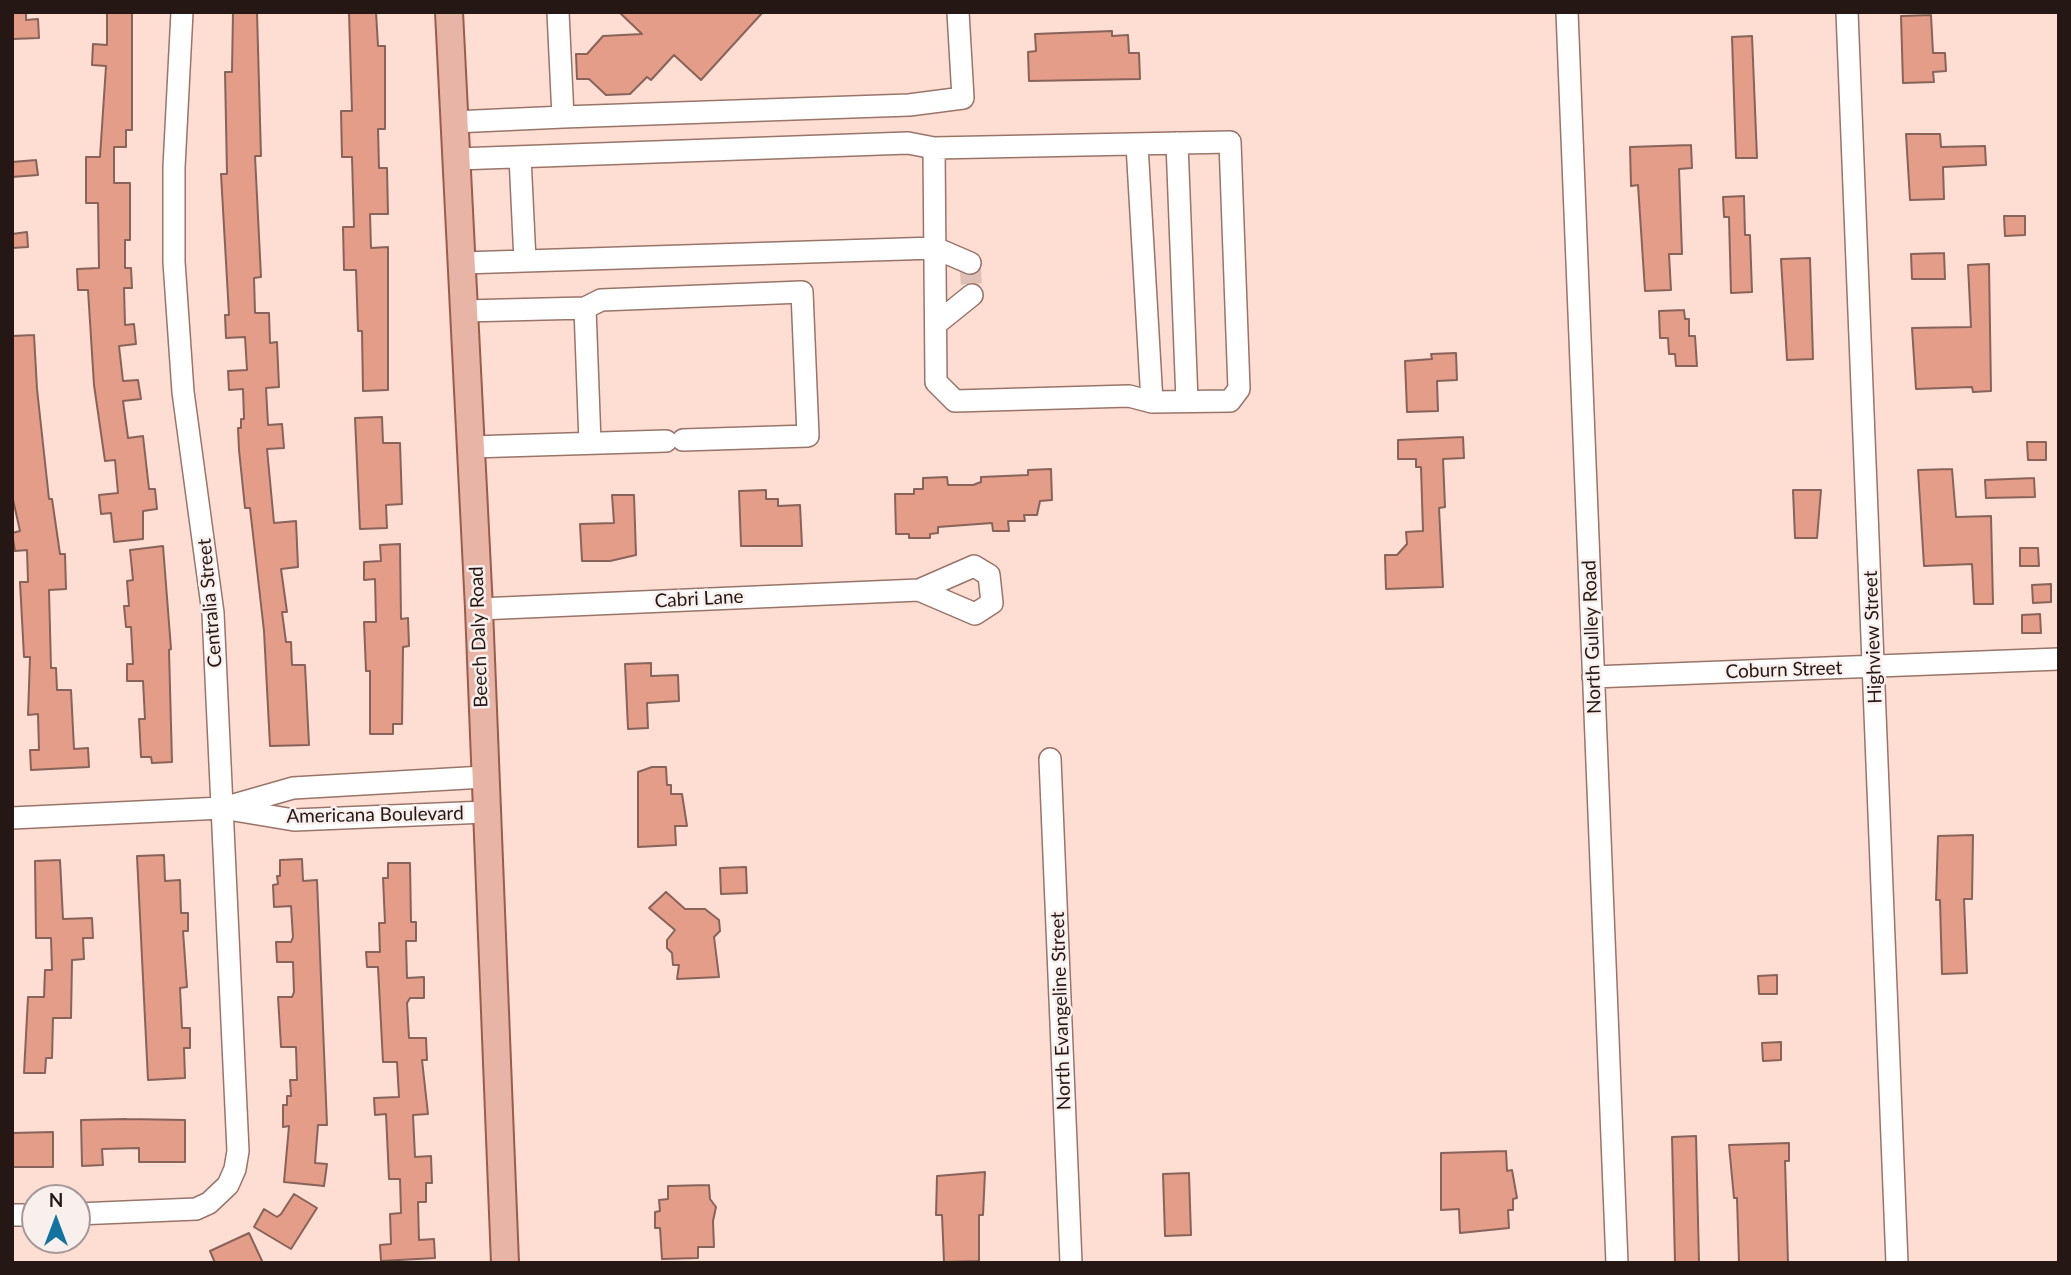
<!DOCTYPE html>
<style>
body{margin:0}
#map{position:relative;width:2071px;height:1275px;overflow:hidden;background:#feddd3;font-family:Lato,sans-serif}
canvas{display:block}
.frame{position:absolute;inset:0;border:14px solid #251713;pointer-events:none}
.north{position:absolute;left:21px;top:1184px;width:70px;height:70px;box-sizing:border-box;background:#f9f0ee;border:2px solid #a49996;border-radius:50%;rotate:0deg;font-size:19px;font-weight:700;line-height:28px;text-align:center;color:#251713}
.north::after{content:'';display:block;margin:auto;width:24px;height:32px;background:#1272a0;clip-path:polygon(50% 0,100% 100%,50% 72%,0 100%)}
</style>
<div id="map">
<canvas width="2071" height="1275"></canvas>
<div class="frame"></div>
<div class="north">N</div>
</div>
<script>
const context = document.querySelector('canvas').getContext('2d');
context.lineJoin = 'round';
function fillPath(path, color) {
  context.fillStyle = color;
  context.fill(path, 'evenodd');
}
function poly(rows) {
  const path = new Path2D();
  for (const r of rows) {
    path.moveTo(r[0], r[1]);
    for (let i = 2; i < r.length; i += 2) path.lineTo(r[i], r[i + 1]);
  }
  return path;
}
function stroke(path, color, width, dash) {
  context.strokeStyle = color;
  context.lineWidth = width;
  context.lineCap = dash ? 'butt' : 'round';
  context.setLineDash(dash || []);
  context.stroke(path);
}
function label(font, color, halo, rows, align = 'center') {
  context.font = font + ' Lato,sans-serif';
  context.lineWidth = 5;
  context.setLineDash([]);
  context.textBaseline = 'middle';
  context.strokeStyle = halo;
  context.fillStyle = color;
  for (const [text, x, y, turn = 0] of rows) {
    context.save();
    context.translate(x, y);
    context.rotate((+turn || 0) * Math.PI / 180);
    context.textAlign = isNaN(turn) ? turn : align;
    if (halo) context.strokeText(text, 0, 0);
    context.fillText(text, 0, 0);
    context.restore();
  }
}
const building = poly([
 [12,12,26,12,26,20,38,19,39,38,12,39,12,12],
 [107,12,132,12,132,130,126,130,126,147,114,147,114,183,130,183,130,240,125,240,125,268,131,268,132,288,124,288,125,325,134,324,136,344,119,346,123,381,138,380,141,399,123,401,128,438,143,436,149,489,155,489,157,509,143,511,143,539,114,542,111,513,101,514,99,495,118,493,115,460,105,461,94,385,88,290,78,290,77,269,99,268,98,203,86,203,86,157,100,157,106,66,92,65,93,44,107,45,107,12],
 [233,12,257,12,261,156,255,156,261,277,254,278,255,313,269,313,270,343,277,342,279,387,266,388,268,425,282,424,284,448,267,449,274,523,296,521,298,567,281,569,287,612,282,612,286,642,291,642,292,665,305,665,309,745,270,746,264,631,250,508,245,508,239,450,238,428,241,428,241,419,244,419,243,389,229,390,228,371,247,370,245,337,226,338,225,315,229,315,221,174,227,174,225,72,232,72,233,12],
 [349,12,376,12,378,46,385,46,385,129,378,129,379,168,387,168,388,214,370,214,371,248,388,247,388,390,363,391,362,331,358,331,356,270,344,270,343,227,354,227,352,157,342,157,341,111,352,111,349,12],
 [619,12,763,12,701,80,674,55,651,80,647,77,630,94,606,95,589,79,577,79,576,54,587,54,603,36,642,34,619,12],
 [1931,15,1933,53,1945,53,1946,71,1933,72,1934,82,1903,83,1901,16,1931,15],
 [1112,31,1112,36,1128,35,1129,53,1139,53,1140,79,1029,81,1028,52,1036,51,1035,34,1112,31],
 [1752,36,1757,158,1736,158,1732,37,1752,36],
 [1906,134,1940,134,1941,147,1985,146,1986,165,1943,167,1944,199,1910,200,1906,134],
 [1691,145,1692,168,1679,169,1682,254,1669,254,1671,290,1645,291,1638,185,1631,186,1630,147,1691,145],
 [36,160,38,175,12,177,12,162,36,160],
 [1744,196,1745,235,1750,235,1752,292,1731,293,1729,217,1724,217,1723,197,1744,196],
 [2004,216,2025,216,2025,235,2005,236,2004,216],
 [27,232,28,247,12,248,12,234,27,232],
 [1944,253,1945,279,1912,279,1911,254,1944,253],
 [1810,258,1813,359,1787,360,1781,259,1810,258],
 [1989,264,1991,391,1973,392,1972,387,1916,389,1912,328,1971,327,1968,265,1989,264],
 [1684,310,1685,319,1689,319,1689,336,1695,336,1697,366,1676,366,1675,354,1669,354,1668,338,1660,338,1659,311,1684,310],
 [34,335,37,389,49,499,52,499,60,554,65,554,66,589,49,590,51,668,56,668,57,690,71,690,74,749,88,748,89,767,31,770,30,750,39,750,38,714,28,715,30,657,24,657,20,582,28,582,27,550,15,551,12,533,20,531,12,495,12,336,34,335],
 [1456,353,1457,380,1437,381,1438,411,1407,412,1405,361,1432,359,1431,354,1456,353],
 [382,417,383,443,400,443,402,504,386,505,387,528,360,529,355,418,382,417],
 [1463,437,1464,458,1443,459,1445,507,1439,508,1443,587,1386,589,1385,555,1397,555,1407,544,1406,532,1423,531,1421,467,1416,467,1416,459,1398,459,1398,440,1463,437],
 [2027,442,2046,442,2046,460,2028,460,2027,442],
 [1051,469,1052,500,1040,501,1037,515,1024,515,1025,521,1008,521,1009,531,993,531,992,523,938,527,938,533,930,534,930,538,909,538,909,534,896,534,895,494,914,494,914,489,923,489,923,478,947,477,948,485,973,485,981,482,981,477,1028,475,1028,470,1051,469],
 [1952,469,1956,517,1991,516,1993,604,1974,604,1972,564,1924,566,1918,470,1952,469],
 [2034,478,2035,497,1986,498,1985,480,2034,478],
 [766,490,766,499,778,499,778,506,800,505,802,546,741,546,739,491,766,490],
 [1793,490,1821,490,1817,538,1795,538,1793,490],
 [612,495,634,495,636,555,610,561,582,561,580,524,614,523,612,495],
 [400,544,401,619,408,618,409,646,403,647,402,724,393,724,393,734,370,734,370,671,366,671,364,622,376,622,375,579,364,580,364,562,381,561,380,545,400,544],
 [163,546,171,649,169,650,172,762,152,763,151,757,141,757,139,719,145,719,143,681,127,681,127,664,133,664,131,627,126,627,124,606,129,606,127,581,133,580,130,550,163,546],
 [2020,548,2038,548,2039,566,2020,566,2020,548],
 [2051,584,2051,602,2033,603,2032,585,2051,584],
 [2040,614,2041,633,2022,633,2022,615,2040,614],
 [651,663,651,676,678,675,679,701,647,703,648,728,628,729,625,664,651,663],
 [652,767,666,767,667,785,671,785,671,794,682,794,687,826,675,826,676,845,638,847,638,772,652,767],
 [1973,835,1972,899,1964,899,1967,973,1942,974,1940,900,1936,900,1938,836,1973,835],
 [164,855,165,881,180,880,181,913,188,913,188,931,183,931,187,987,180,988,182,1028,190,1028,190,1048,184,1048,185,1078,148,1080,137,856,164,855],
 [302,859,303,881,317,880,327,1125,318,1125,315,1163,327,1164,324,1186,284,1182,289,1126,283,1127,283,1105,287,1105,287,1096,291,1096,290,1080,297,1080,296,1047,281,1047,278,997,292,997,294,992,293,962,277,962,276,942,291,942,293,937,291,906,274,907,273,885,278,884,277,876,280,876,280,860,302,859],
 [60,860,63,919,92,918,93,938,83,938,84,959,72,960,71,1018,53,1018,52,1058,46,1058,45,1073,24,1073,28,997,44,997,45,970,52,970,51,938,36,938,35,861,60,860],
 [388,863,410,863,411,922,416,922,416,941,406,941,407,978,424,977,424,998,410,998,407,1003,409,1038,426,1038,427,1060,422,1060,428,1114,413,1115,415,1157,431,1156,432,1183,426,1183,426,1202,418,1202,419,1240,434,1239,435,1258,381,1261,380,1245,391,1244,390,1214,401,1213,400,1179,389,1179,386,1114,375,1115,374,1098,399,1097,397,1062,383,1062,378,967,367,967,366,952,380,952,379,923,385,923,383,878,388,878,388,863],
 [746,867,747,893,721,894,720,868,746,867],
 [666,892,685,909,705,909,719,920,720,931,714,937,719,977,677,979,679,965,673,965,672,953,667,948,667,940,675,930,649,908,666,892],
 [1777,975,1777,994,1759,994,1758,976,1777,975],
 [1781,1042,1781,1060,1763,1061,1762,1043,1781,1042],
 [126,1119,185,1120,185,1162,139,1162,139,1148,102,1149,103,1165,82,1166,81,1120,126,1119],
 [53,1132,53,1167,12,1167,12,1133,53,1132],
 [1696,1136,1699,1263,1675,1263,1672,1137,1696,1136],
 [1789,1143,1789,1161,1785,1161,1788,1263,1739,1263,1737,1198,1734,1198,1729,1145,1789,1143],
 [1506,1151,1507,1171,1512,1170,1517,1198,1513,1199,1513,1210,1508,1210,1509,1228,1460,1233,1459,1209,1441,1210,1441,1153,1506,1151],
 [985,1172,983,1215,979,1215,979,1261,944,1262,942,1215,936,1215,937,1176,985,1172],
 [1189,1173,1191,1235,1165,1236,1163,1174,1189,1173],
 [709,1185,710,1199,716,1207,713,1221,714,1247,698,1247,698,1258,662,1259,660,1228,655,1228,655,1212,660,1211,659,1200,668,1199,668,1186,709,1185],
 [294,1194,317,1208,291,1249,254,1227,264,1209,277,1217,281,1214,294,1194],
 [249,1233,263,1263,215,1263,210,1251,249,1233]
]);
fillPath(building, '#e49d89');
stroke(building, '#876359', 2);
stroke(poly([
 [970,263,972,295]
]), '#ddbfb6', 21, [21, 10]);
const minor = poly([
 [1567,12,1617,1263],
 [1847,12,1897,1263],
 [563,117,909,105,963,98,958,12],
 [454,122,563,117,558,12],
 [1177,143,1187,401],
 [934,148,936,382,955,401,1129,396,1152,402],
 [520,157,525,261],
 [457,159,908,143,934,148,1230,142,1239,389,1230,401,1152,402,1137,145],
 [462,263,935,248,970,263],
 [585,308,590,443],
 [464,311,585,308,601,300,802,292,808,436,683,440],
 [936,324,972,295],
 [471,447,666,441],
 [479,609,919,590,975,614,992,603,989,575,974,566,919,590],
 [1593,677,2059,659],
 [1050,759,1071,1263],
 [230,806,293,788,484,777],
 [12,818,222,808,294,820,486,812],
 [77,1214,196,1209,209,1203,228,1185,235,1169,238,1151,213,613,183,392,174,262,174,167,182,12],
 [12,1215,35,1215]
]);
const major = poly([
 [449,12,479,609,505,1263]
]);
stroke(minor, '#987469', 24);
stroke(major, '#995d4c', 30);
stroke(minor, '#fff', 21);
stroke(major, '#e7b4a6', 26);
label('19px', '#251713', '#f9f0ee', [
 ["Cabri Lane",699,599,-3],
 ["Centralia Street",210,603,-95],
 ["Beech Daly Road",479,637,-92],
 ["North Gulley Road",1592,637,-92],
 ["Highview Street",1873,637,-92],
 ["Coburn Street",1784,670,-2],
 ["Americana Boulevard",375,815,-1],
 ["North Evangeline Street",1061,1011,-92]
]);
</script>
